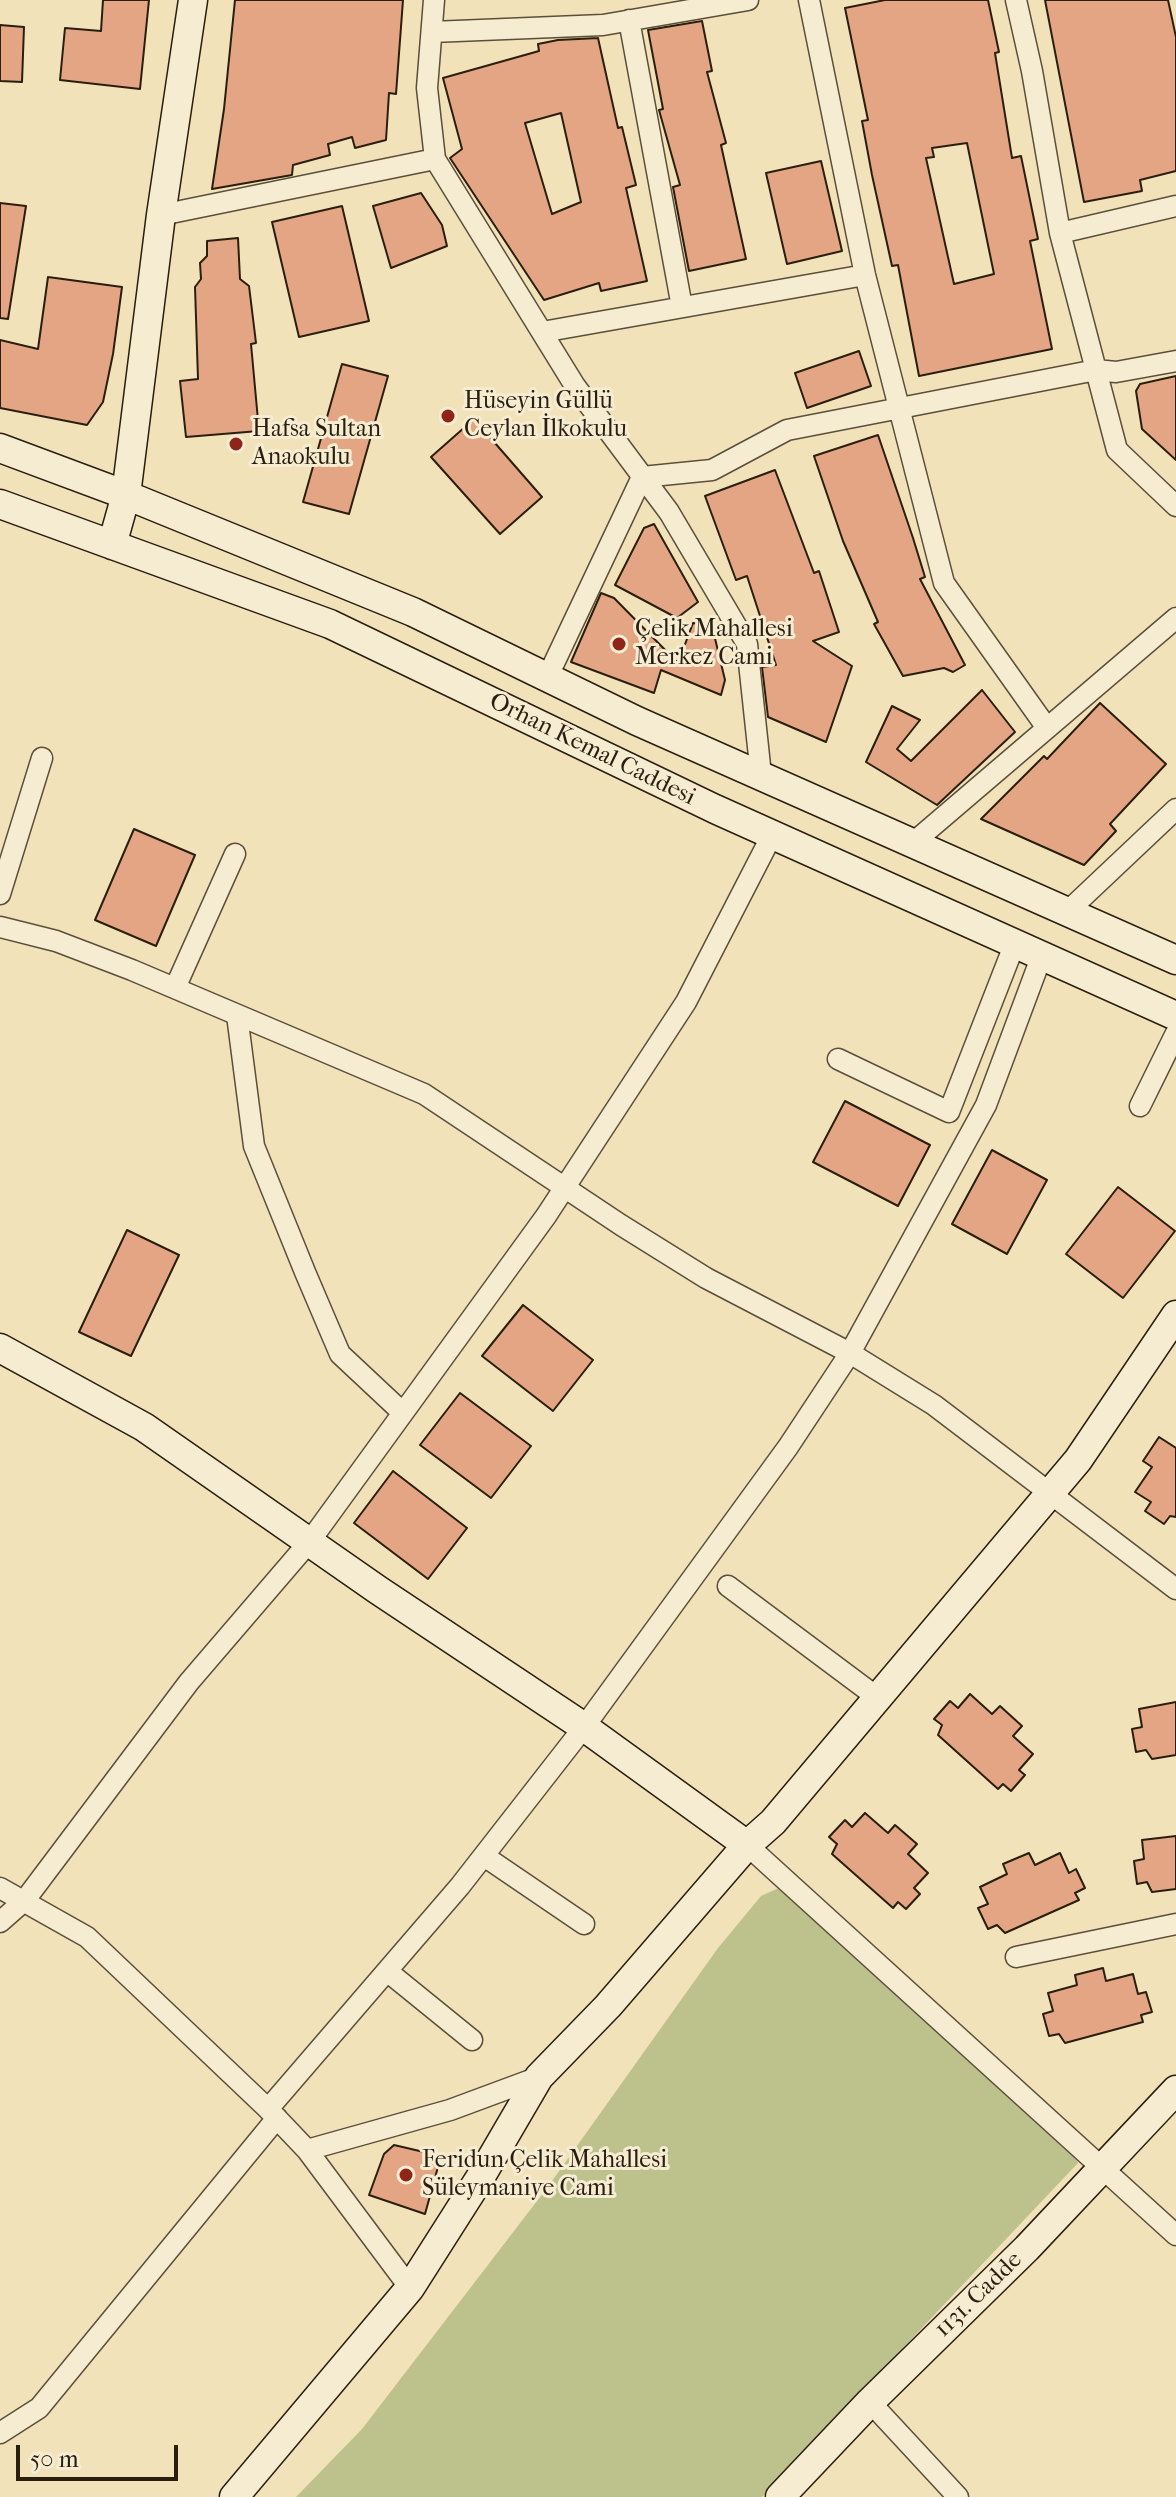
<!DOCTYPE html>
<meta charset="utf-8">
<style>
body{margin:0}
#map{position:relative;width:1176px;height:2497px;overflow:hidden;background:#f1e2b9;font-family:"IM FELL French Canon",serif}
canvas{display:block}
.scale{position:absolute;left:16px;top:2445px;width:162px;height:36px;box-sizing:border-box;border:4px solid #2a1e0f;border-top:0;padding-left:10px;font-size:24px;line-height:28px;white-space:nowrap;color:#2a1e0f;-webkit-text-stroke:6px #f6ecd2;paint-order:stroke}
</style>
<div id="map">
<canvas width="1176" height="2497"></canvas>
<div class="scale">50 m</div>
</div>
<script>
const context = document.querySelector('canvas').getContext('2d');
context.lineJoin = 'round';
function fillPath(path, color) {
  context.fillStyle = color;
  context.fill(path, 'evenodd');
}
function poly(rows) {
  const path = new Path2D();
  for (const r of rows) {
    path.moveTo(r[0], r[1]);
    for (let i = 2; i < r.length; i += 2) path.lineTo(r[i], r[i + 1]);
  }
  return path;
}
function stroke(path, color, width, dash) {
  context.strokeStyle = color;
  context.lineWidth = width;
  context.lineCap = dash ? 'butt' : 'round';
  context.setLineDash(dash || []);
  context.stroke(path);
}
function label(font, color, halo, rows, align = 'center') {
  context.font = font + ' "IM FELL French Canon",serif';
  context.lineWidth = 6;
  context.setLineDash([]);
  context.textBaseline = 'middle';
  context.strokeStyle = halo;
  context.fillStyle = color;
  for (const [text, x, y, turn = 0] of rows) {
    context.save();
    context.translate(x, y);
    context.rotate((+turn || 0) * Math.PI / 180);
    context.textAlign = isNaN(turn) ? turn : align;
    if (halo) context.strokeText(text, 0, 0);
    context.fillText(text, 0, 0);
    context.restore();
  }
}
fillPath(poly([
 [781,1887,1071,2146,1078,2163,762,2497,296,2497,362,2429,547,2188,718,1948,761,1896]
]), '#bdc28d');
const building = poly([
 [103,0,149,0,140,89,60,80,65,28,101,31,103,0],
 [235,0,403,0,396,94,389,93,386,140,355,148,352,137,328,144,330,155,293,165,292,175,212,189,224,109,235,0],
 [885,0,988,0,999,52,995,53,1012,158,1021,156,1038,239,1030,241,1052,349,919,376,898,265,892,266,872,175,862,121,868,120,845,8,885,0],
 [967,143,994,274,954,284,926,158,934,157,932,148,967,143],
 [1045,0,1168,0,1176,37,1176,171,1140,180,1142,191,1084,202,1045,0],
 [702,21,712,71,707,72,726,143,721,145,746,259,689,271,673,187,680,185,659,110,663,109,648,30,702,21],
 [0,25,24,27,22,82,0,81,0,25],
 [598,38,618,128,622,127,636,185,626,188,647,281,601,291,599,283,544,300,450,158,462,149,443,78,539,51,538,44,558,40,598,38],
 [561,113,581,202,552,214,525,123,561,113],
 [821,161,842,251,787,264,766,173,821,161],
 [421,193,442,225,447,246,391,268,373,206,421,193],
 [0,203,26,206,8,319,0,318,0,203],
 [342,206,369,321,299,337,272,222,342,206],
 [238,238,240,279,249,286,256,343,251,344,259,431,186,437,180,381,198,379,195,287,201,279,200,263,207,256,207,241,238,238],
 [48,277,122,287,113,354,103,402,87,425,0,408,0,340,38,349,48,277],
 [859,351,871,386,807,408,795,373,859,351],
 [342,364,388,376,349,514,303,502,342,364],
 [1176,376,1176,460,1142,429,1136,391,1140,384,1176,376],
 [474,419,542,497,500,534,431,457,474,419],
 [878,435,913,538,925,577,920,579,965,665,953,672,944,668,903,676,874,624,878,622,843,541,814,456,878,435],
 [775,470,814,573,819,571,839,632,813,641,852,666,826,742,768,717,762,667,776,665,747,576,736,580,705,496,775,470],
 [654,524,698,602,677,618,615,585,644,528,654,524],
 [601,593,614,598,678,663,693,623,712,626,725,680,721,695,661,670,654,693,571,662,601,593],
 [982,690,1015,732,937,805,866,762,892,706,920,720,897,749,911,761,982,690],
 [1100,703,1166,764,1110,824,1116,831,1084,865,981,819,1044,756,1047,759,1100,703],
 [134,829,195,855,156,946,95,920,134,829],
 [845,1101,930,1145,898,1206,813,1162,845,1101],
 [992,1150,1047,1180,1007,1254,952,1224,992,1150],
 [1118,1187,1175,1231,1123,1298,1066,1254,1118,1187],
 [127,1230,179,1255,131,1356,79,1332,127,1230],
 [523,1305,593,1360,553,1411,482,1356,523,1305],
 [460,1393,531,1446,491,1498,420,1445,460,1393],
 [1159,1437,1176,1448,1176,1517,1170,1516,1164,1524,1145,1511,1151,1502,1135,1492,1152,1467,1143,1461,1159,1437],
 [393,1471,467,1528,428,1579,354,1523,393,1471],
 [970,1694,992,1714,1000,1706,1022,1726,1013,1736,1033,1754,1019,1770,1025,1775,1011,1791,1003,1784,998,1789,938,1735,942,1725,934,1719,950,1701,958,1708,970,1694],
 [1176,1702,1176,1755,1152,1759,1146,1750,1136,1752,1132,1729,1142,1727,1139,1709,1176,1702],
 [865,1813,888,1833,895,1825,917,1844,908,1854,928,1873,914,1888,920,1894,906,1909,898,1902,893,1908,832,1854,837,1844,829,1837,845,1820,852,1827,865,1813],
 [1176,1836,1176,1889,1152,1892,1147,1882,1137,1884,1134,1861,1144,1859,1142,1840,1176,1836],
 [1029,1853,1035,1865,1060,1853,1069,1873,1076,1869,1085,1888,1075,1893,1079,1900,1005,1933,997,1925,988,1929,978,1908,988,1904,980,1887,1007,1874,1003,1864,1029,1853],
 [1103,1968,1106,1981,1133,1974,1138,1994,1146,1992,1152,2012,1141,2015,1143,2022,1065,2043,1059,2034,1049,2036,1043,2014,1053,2011,1048,1993,1077,1985,1075,1975,1103,1968],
 [394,2145,441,2156,425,2214,369,2195,384,2154,394,2145]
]);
fillPath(building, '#e3a583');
stroke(building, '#2a1e0f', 2);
const street = poly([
 [434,0,427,88,435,159,575,386,669,512,747,644,761,775],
 [809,0,865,275,944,583,1047,728],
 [1016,0,1032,71,1060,233,1117,450,1176,506],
 [629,20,682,307],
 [432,32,603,25,748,0],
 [161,215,435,159],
 [1060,233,1176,206],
 [542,332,865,275],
 [547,678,642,477,712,470,787,430,1096,370,1116,372,1176,361],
 [914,842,1176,618],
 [0,894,42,758],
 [1068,911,1176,809],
 [0,927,56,941,132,970,424,1094,621,1225,706,1278,850,1353,934,1405,1176,1589],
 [175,988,235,854],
 [237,1015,254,1146,305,1272,340,1354,403,1413],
 [838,1059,949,1112,1015,943],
 [1140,1106,1176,1033],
 [728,1586,878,1698],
 [747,1845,1176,2235],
 [484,1856,584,1924],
 [0,1888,87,1937,268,2109,307,2150,410,2288],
 [0,1922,25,1900,189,1682,310,1541,546,1216,686,1002,772,835],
 [1016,1957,1176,1924],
 [387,1971,472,2040],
 [268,2109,460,1886,584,1727,788,1447,850,1353,986,1105,1042,955],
 [307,2150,450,2110,539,2077],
 [870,2402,958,2497],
 [0,2433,39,2408,277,2118]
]);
const secondary = poly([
 [0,448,126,495,413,612,637,721,1176,960],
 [0,504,330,624,715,809,1176,1016],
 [112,545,126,495,161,215,193,0],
 [0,1348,144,1427,378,1590,584,1727,747,1845],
 [234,2497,410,2288,480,2178,539,2077,608,2006,747,1845,773,1822,1078,1460,1176,1315],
 [780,2497,870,2402,1027,2248,1176,2090]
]);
stroke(street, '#5c4f3a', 23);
stroke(secondary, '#2a1e0f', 31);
stroke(street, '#f6ecd2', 20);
stroke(secondary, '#f6ecd2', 28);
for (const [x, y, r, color] of [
 [448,416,8,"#8f2418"],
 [236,444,8,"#8f2418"],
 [619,644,8,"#8f2418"],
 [406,2175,8,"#8f2418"]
]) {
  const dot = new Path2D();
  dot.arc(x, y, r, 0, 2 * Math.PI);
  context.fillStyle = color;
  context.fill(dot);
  stroke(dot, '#f6ecd2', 3);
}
label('24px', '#2a1e0f', '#f6ecd2', [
 ["Hüseyin Güllü",464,402],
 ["Ceylan İlkokulu",464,430],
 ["Hafsa Sultan",252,430],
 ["Anaokulu",252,458],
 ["Çelik Mahallesi",635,630],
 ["Merkez Cami",635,658],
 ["Feridun Çelik Mahallesi",422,2161],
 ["Süleymaniye Cami",422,2189]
], 'left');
label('24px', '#2a1e0f', '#f6ecd2', [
 ["Orhan Kemal Caddesi",592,750,26],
 ["1131. Cadde",979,2295,-44]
]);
</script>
